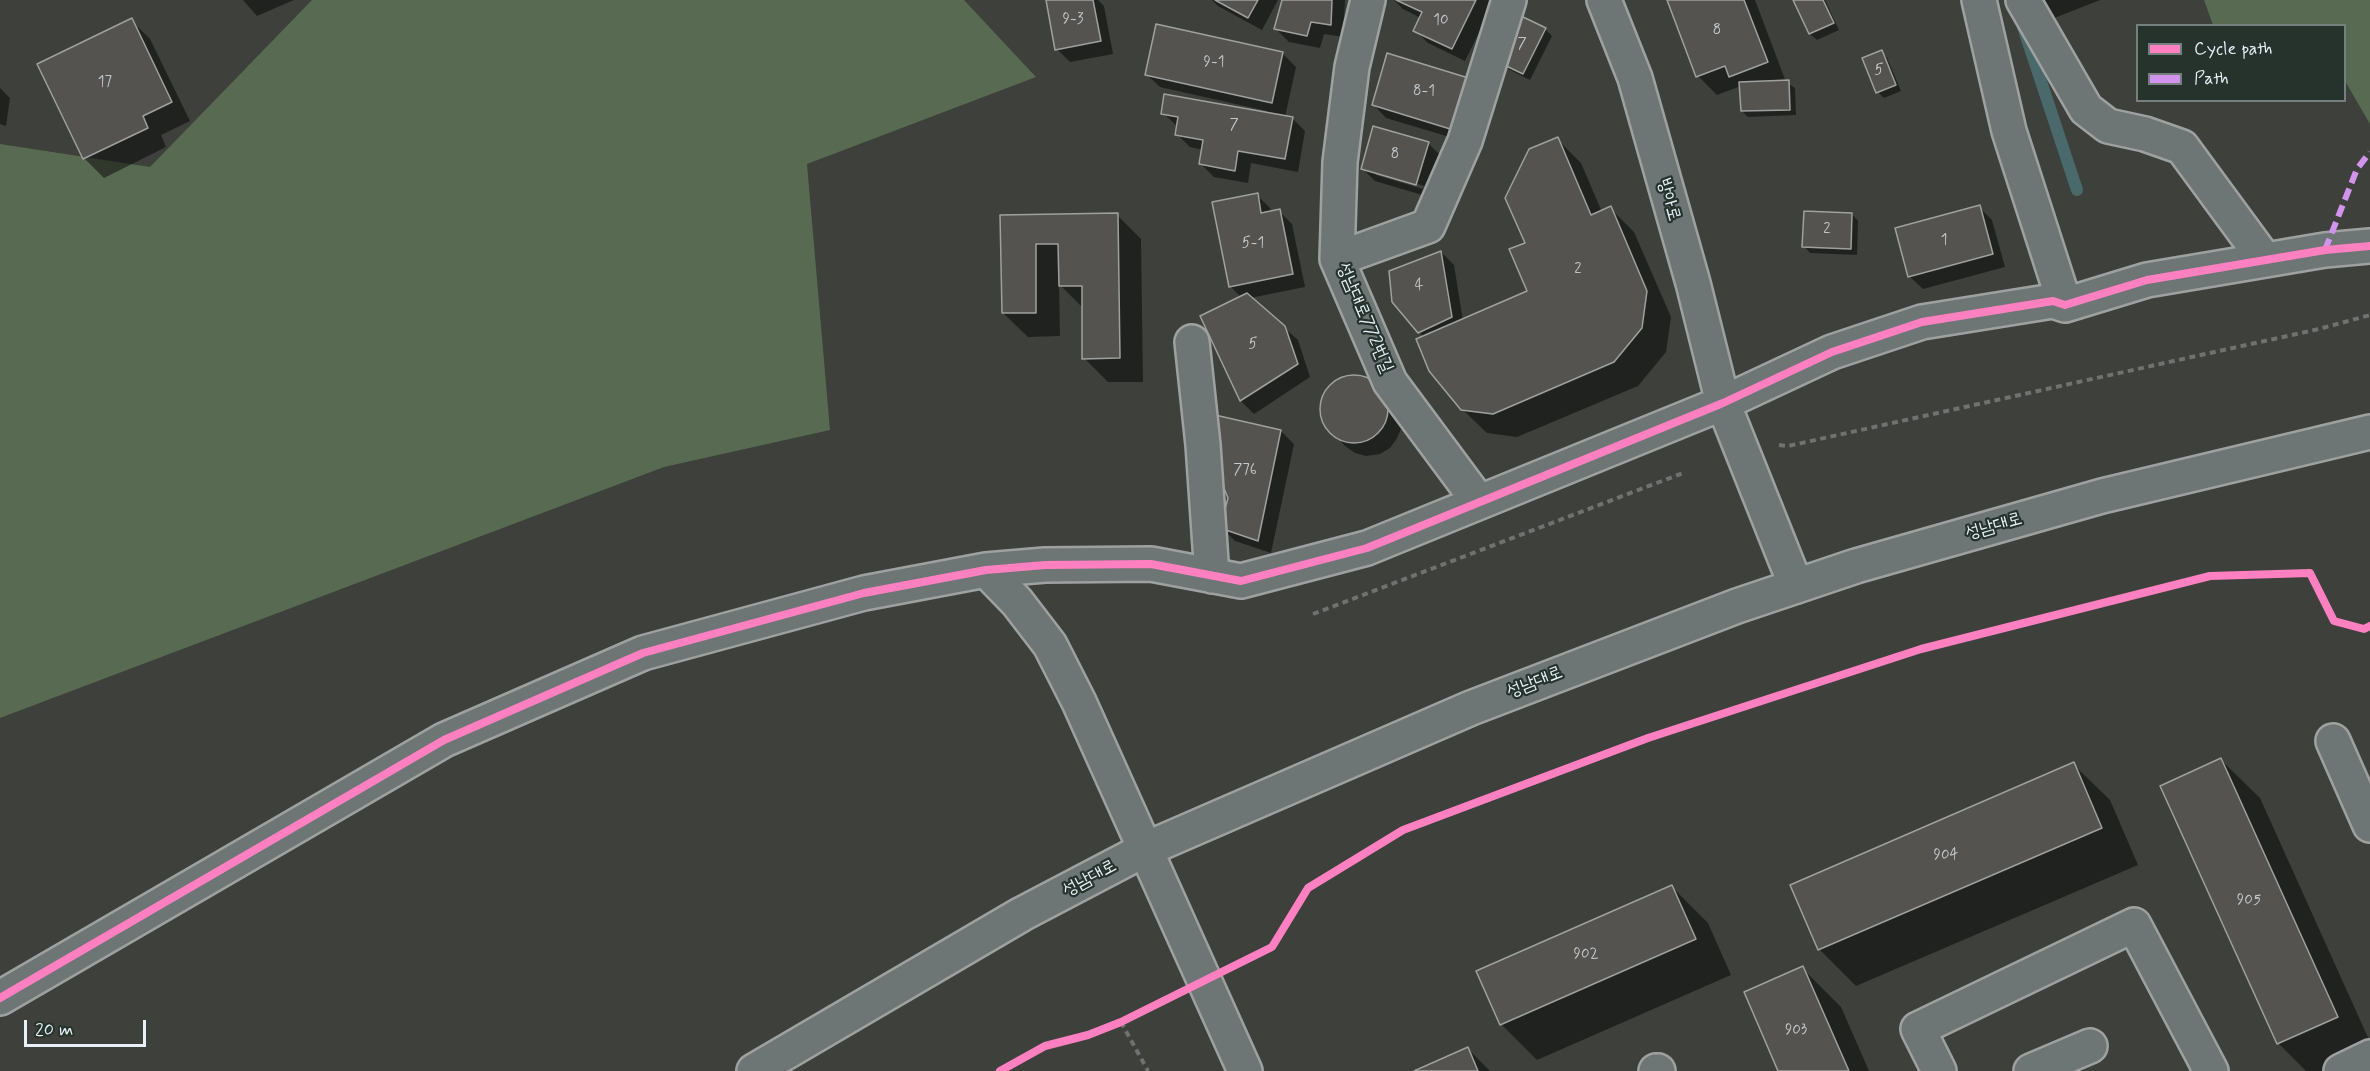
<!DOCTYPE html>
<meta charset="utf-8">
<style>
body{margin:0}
#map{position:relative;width:2370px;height:1071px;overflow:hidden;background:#3d403b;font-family:Mynerve,sans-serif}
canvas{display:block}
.legend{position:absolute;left:2136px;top:24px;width:210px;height:78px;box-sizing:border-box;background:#26332d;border:2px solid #747f7e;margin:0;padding:8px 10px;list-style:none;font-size:18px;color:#e8f1f8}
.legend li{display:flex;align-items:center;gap:12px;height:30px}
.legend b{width:30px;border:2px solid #747f7e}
.scale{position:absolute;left:24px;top:1020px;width:122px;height:27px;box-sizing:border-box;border:3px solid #e8f1f8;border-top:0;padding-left:8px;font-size:18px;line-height:21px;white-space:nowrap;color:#e8f1f8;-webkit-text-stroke:4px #26332d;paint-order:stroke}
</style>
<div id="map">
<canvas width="2370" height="1071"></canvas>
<ul class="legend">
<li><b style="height:8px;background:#ff80c0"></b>Cycle path</li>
<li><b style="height:8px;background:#d193ec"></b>Path</li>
</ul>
<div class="scale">20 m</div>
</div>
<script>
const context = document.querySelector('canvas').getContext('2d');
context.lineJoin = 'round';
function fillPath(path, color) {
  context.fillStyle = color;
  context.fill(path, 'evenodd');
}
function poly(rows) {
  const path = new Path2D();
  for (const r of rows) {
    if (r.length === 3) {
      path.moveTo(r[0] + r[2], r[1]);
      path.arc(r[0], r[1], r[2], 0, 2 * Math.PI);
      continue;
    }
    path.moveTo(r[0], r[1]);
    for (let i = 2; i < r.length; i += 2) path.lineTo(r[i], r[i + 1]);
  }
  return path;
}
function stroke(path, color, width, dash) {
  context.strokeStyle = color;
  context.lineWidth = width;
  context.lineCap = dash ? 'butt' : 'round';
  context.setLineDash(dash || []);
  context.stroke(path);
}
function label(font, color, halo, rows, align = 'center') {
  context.font = font + ' Mynerve,"Poor Story",sans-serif';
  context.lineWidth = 4.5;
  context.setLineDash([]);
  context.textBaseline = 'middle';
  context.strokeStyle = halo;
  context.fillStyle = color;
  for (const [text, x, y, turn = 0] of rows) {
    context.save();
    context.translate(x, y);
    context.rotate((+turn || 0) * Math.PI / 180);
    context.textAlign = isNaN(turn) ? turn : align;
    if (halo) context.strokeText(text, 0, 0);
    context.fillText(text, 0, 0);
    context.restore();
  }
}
fillPath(poly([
 [312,0,964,0,1036,77,807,164,830,430,664,467,0,718,0,144,150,167],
 [2204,0,2370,0,2370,124,2345,81,2344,26,2213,25]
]), '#586a51');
fillPath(poly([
 [243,0,294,0,257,16],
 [1053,0,1098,0,1104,6,1113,54,1070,62,1057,49],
 [1212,0,1278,0,1262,30,1218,6],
 [1283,0,1345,0,1343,37,1324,34,1320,48,1289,42,1276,29],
 [1394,0,1495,0,1465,61,1428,43,1415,30,1421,18,1403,9],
 [1668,0,1755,0,1786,82,1795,88,1796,115,1748,117,1742,111,1741,86,1717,95,1698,76],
 [1795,0,1825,0,1839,30,1817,40,1810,34],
 [2033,0,2100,0,2052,19],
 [1522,18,1545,29,1552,36,1530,80,1506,68,1500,62],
 [131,20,150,39,190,121,161,135,166,147,104,178,85,159,39,65],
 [1881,52,1887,58,1901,91,1884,98,1878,92],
 [1282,53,1296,67,1285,117,1292,118,1305,131,1298,172,1251,163,1248,183,1214,177,1201,164,1203,150,1190,147,1177,134,1178,127,1163,113,1267,114,1267,111,1160,87,1146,74],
 [1475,81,1473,144,1386,118,1373,104],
 [0,88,10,98,6,126,0,124],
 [1557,139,1581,163,1602,212,1610,208,1634,232,1671,317,1666,352,1638,386,1517,437,1487,433,1462,409,1424,337,1419,332,1441,252,1454,265,1463,321,1529,292,1527,244],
 [1428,143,1441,156,1429,197,1375,181,1362,168],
 [1376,171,1424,186,1423,189,1376,175],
 [1257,195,1270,208,1271,213,1279,211,1292,224,1305,287,1250,298,1298,340,1310,377,1254,414,1241,401,1202,316,1241,297,1230,286],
 [1979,207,1992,220,2005,267,1923,289,1909,276],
 [1852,214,1858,221,1857,255,1810,253,1804,246],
 [1117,215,1141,239,1143,382,1108,382,1084,358,1083,308,1059,284,1060,336,1028,337,1003,313,1002,216],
 [1349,376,1365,377,1378,386,1401,418,1401,429,1396,440,1390,448,1380,454,1366,456,1355,453,1345,446,1324,423,1321,412,1323,396,1330,387,1338,380],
 [1281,431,1294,444,1271,553,1235,541,1222,528,1230,497],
 [2221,760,2260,798,2370,1042,2341,1071,2306,1071,2278,1043],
 [2073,764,2110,800,2138,865,1856,986,1820,950,1792,885],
 [1672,887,1708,923,1731,975,1537,1060,1501,1024],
 [1802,968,1841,1007,1869,1071,1780,1071],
 [1468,1049,1490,1071,1417,1071]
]), '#0007');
stroke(poly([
 [2023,27,2077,190]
]), '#49696b', 12);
const building = poly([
 [1046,0,1093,0,1101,41,1055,50,1046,0],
 [1215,0,1258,0,1248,18,1215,0],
 [1282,0,1332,0,1331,25,1311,22,1307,36,1274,29,1282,0],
 [1396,0,1476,0,1452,49,1413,31,1422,12,1396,0],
 [1667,0,1744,0,1768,62,1729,77,1725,66,1696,77,1667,0],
 [1793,0,1823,0,1834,23,1809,34,1793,0],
 [1521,16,1546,28,1523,74,1498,62,1521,16],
 [132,18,172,102,143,116,148,128,83,159,37,64,132,18],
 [1156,24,1283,52,1272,103,1145,75,1156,24],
 [1882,50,1896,85,1876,93,1862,58,1882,50],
 [1387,53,1475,80,1460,132,1372,105,1387,53],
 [1789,80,1790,110,1741,111,1739,82,1789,80],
 [1164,94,1293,117,1285,159,1238,151,1235,171,1199,164,1203,140,1175,135,1178,117,1161,114,1164,94],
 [1373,126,1429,142,1416,185,1361,169,1373,126],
 [1558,137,1591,215,1611,206,1647,291,1642,328,1614,362,1493,414,1461,410,1429,371,1416,339,1527,291,1509,249,1525,243,1505,198,1529,149,1558,137],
 [1258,193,1261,213,1280,209,1293,274,1229,287,1212,202,1258,193],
 [1980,205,1993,254,1908,277,1895,228,1980,205],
 [1804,211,1852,213,1851,249,1802,247,1804,211],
 [1118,213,1120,358,1082,359,1082,286,1059,286,1058,244,1036,244,1036,313,1002,313,1000,215,1118,213],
 [1441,251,1452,317,1418,333,1392,302,1389,271,1441,251],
 [1247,293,1285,326,1298,364,1240,401,1200,316,1247,293],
 [1354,409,34],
 [1215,415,1281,430,1258,541,1220,528,1228,498,1206,445,1215,415],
 [2221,758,2338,1017,2277,1044,2160,786,2221,758],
 [2074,762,2102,828,1818,950,1790,885,2074,762],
 [1672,885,1696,939,1500,1025,1476,971,1672,885],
 [1803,966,1849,1071,1778,1071,1744,992,1803,966],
 [1468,1047,1478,1071,1414,1071,1468,1047]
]);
fillPath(building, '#54534f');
stroke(building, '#9ea1a0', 1.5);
const minor = poly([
 [1368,0,1352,67,1340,162,1337,259,1390,382,1479,502],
 [1604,0,1635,78,1693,283,1723,403,1796,586],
 [1979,0,2009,131,2065,305],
 [2023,0,2086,109,2108,126,2145,134,2182,147,2265,260],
 [1337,259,1428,226,1465,141,1509,0],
 [1192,342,1203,445,1212,576],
 [986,570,1017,602,1050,645,1079,702,1245,1071],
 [2333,741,2370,825],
 [0,998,444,740,643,653,864,593,986,570,1045,565,1151,564,1241,581,1367,548,1723,403,1832,352,1922,322,2053,301,2065,305,2147,280,2325,250,2370,246],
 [1656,1071,1658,1071],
 [1939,1071,1918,1029,2134,925,2211,1071],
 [2031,1071,2090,1046],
 [2341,1071,2370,1057]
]);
const major = poly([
 [754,1071,1022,914,1144,850,1471,708,1737,606,1856,566,2102,496,2370,432]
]);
stroke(minor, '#9ea1a0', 38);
stroke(major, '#9ea1a0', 38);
stroke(poly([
 [1779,445,1788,446,2319,329,2370,315],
 [1313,614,1683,473],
 [1121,1022,1148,1071]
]), '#6f7271', 4, [6, 4.5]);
stroke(minor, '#6e7575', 33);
stroke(major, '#6e7575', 33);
stroke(poly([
 [2325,250,2357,169,2370,152]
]), '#d193ec', 6, [12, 6]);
stroke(poly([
 [0,998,444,740,643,653,864,593,986,570,1045,565,1151,564,1241,581,1367,548,1723,403,1832,352,1922,322,2053,301,2065,305,2147,280,2325,250,2370,246],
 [1000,1071,1045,1046,1088,1035,1121,1022,1272,947,1308,888,1403,830,1648,738,1921,649,2210,576,2310,573,2334,621,2364,629,2370,626]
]), '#ff80c0', 8);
label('15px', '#c3cace', null, [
 ["9-3",1073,20],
 ["10",1441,21],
 ["8",1717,31],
 ["7",1522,45],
 ["9-1",1214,63],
 ["5",1879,71],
 ["17",105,83],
 ["8-1",1424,92],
 ["7",1234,126],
 ["8",1395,155],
 ["2",1827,230],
 ["1",1944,241],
 ["5-1",1253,244],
 ["2",1578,270],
 ["4",1419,286],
 ["5",1253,345],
 ["776",1245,471],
 ["904",1946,856],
 ["905",2249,901],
 ["902",1586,955],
 ["903",1796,1031]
]);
label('18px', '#e8f1f8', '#26332d', [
 ["방아로",1668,200,74],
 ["성남대로772번길",1364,318,67],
 ["성남대로",1994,527,-16],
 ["성남대로",1535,683,-21],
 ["성남대로",1090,879,-28]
]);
</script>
